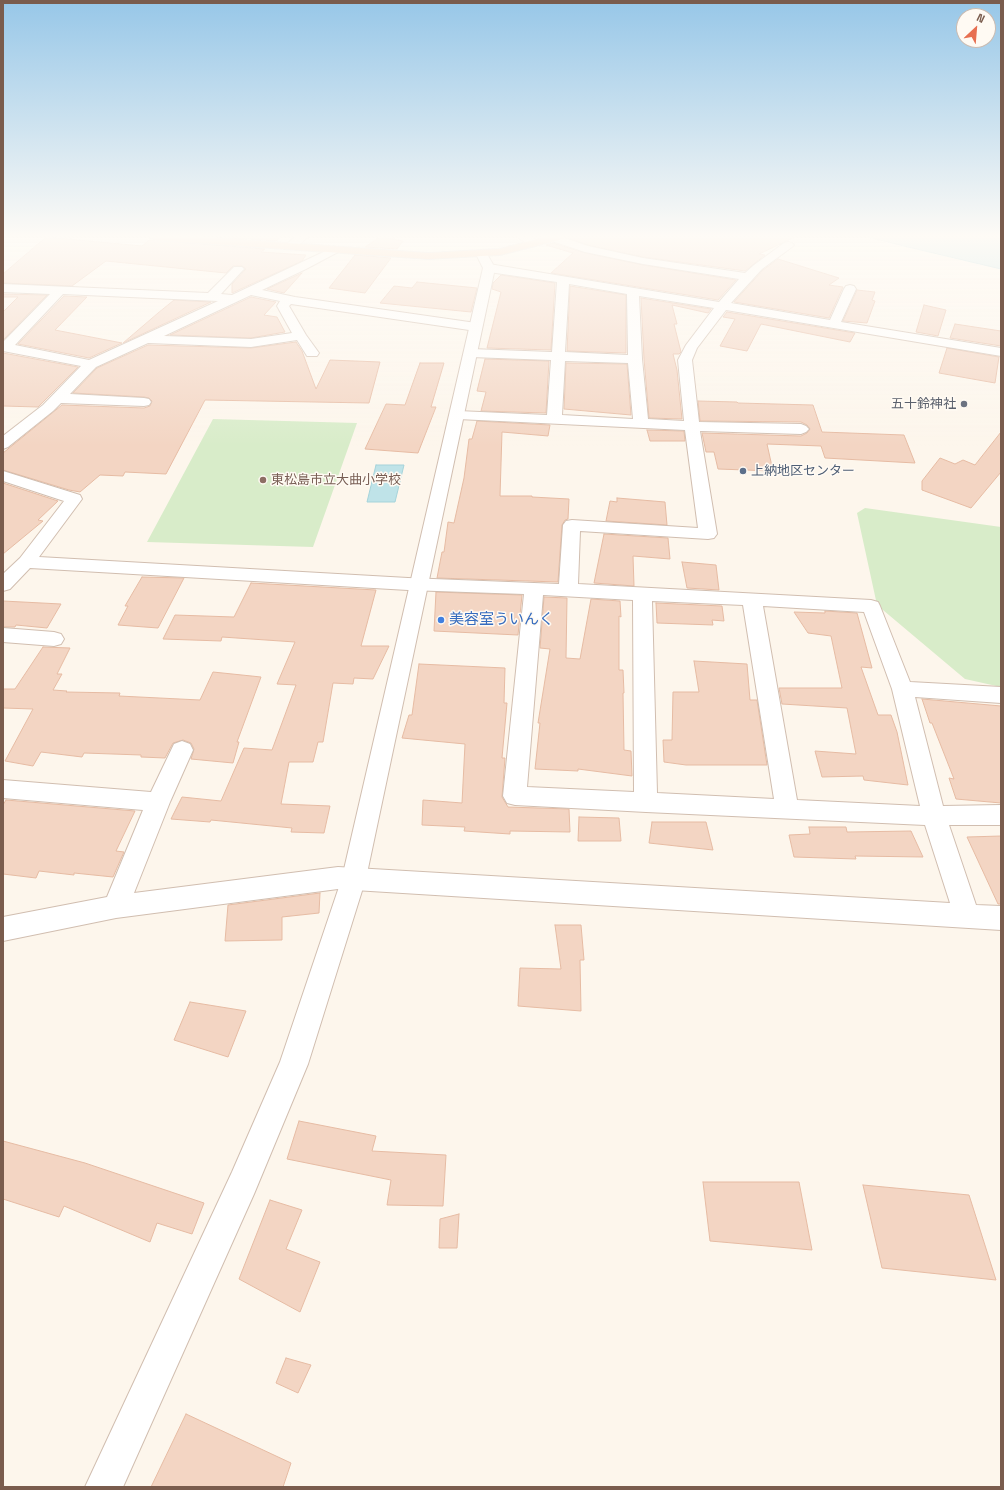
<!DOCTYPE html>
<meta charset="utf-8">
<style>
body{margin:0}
#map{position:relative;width:1004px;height:1490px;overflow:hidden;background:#fdf6ec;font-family:"Space Grotesk",sans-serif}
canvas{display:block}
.frame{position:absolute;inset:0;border:4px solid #7a5c4d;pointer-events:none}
.north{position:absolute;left:956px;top:8px;width:40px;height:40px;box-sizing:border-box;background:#fffaf3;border:1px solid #cabbb1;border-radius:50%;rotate:26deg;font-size:11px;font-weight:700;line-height:16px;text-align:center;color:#7a5c4d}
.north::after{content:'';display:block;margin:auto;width:14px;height:18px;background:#e76f51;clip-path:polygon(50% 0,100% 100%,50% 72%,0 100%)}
</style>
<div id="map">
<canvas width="1004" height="1490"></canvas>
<div class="frame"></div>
<div class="north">N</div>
</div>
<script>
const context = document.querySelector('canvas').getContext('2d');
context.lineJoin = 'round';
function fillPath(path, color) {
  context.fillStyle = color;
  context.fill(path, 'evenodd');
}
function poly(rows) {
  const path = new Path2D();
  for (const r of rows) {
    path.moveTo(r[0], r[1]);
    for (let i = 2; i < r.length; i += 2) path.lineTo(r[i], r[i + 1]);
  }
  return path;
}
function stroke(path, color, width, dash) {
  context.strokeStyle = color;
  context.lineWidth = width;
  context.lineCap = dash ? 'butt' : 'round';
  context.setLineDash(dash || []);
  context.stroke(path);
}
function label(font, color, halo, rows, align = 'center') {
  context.font = font + ' "Space Grotesk","Noto Sans JP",sans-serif';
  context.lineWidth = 3;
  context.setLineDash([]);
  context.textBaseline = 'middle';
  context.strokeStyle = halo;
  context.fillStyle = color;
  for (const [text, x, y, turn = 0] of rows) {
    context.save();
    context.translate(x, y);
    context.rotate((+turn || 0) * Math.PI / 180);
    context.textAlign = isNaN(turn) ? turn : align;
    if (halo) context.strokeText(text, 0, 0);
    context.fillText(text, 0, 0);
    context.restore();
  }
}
fillPath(poly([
 [213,419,357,423,313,547,147,542],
 [865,508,1001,527,1001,687,965,679,877,605,857,513]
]), '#d8ecc9');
const water = poly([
 [868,237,1001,237,1001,269,904,246,868,237],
 [376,465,404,465,395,502,367,502,376,465]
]);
fillPath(water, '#bfe3e8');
stroke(water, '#a5d3da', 1);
const building = poly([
 [46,237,142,246,149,240,153,240,265,249,261,252,306,255,302,261,232,293,232,284,246,269,242,266,233,266,226,273,106,261,72,286,3,283,3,274,46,237],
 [222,237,281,237,276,241,222,237],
 [380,237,382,237,403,241,397,249,365,247,380,237],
 [565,237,795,237,759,254,765,255,745,271,643,257,588,245,565,237],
 [553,243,585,253,643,265,736,280,718,300,551,273,573,253,546,245,553,243],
 [355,255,391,258,365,293,329,288,355,255],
 [778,259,839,278,829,285,843,287,829,318,734,302,763,270,778,259],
 [302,273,284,293,267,289,302,273],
 [501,275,555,283,551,350,487,348,501,292,492,289,493,283,501,275],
 [417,282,477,288,471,312,380,303,394,286,412,288,417,282],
 [570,286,626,295,626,353,567,351,570,286],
 [857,290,875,292,872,300,875,301,867,323,843,321,857,290],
 [3,294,47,295,3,340,3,312,18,297,3,297,3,294],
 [64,296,87,297,55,330,122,343,89,358,18,344,64,296],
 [251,297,276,302,264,315,277,317,285,332,251,338,170,335,251,297],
 [641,298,711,309,708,313,672,305,677,324,674,324,681,352,679,354,673,354,677,370,682,419,649,418,644,359,641,298],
 [174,300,211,302,123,343,158,313,174,300],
 [924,305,946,310,938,336,916,332,924,305],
 [727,312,855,333,850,342,761,324,747,351,720,346,735,319,723,317,727,312],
 [955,324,1001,331,1001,346,950,338,955,324],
 [296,342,302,351,316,389,330,360,380,362,369,403,205,400,166,474,125,472,123,476,100,475,80,492,69,490,3,470,3,453,62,405,144,408,150,406,152,401,149,398,144,397,73,393,97,368,148,345,251,348,296,342],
 [947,348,999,357,995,383,939,373,947,348],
 [3,353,78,367,38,407,3,406,3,353],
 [485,359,549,361,546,413,481,411,486,392,477,391,485,359],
 [420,363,444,363,431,407,436,407,418,453,365,449,386,404,405,405,420,363],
 [566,363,627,364,631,415,564,409,566,363],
 [698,401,737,402,738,403,813,405,822,432,904,435,915,463,825,458,821,446,767,444,773,471,718,469,714,452,706,452,702,433,801,436,807,433,810,429,807,425,801,422,700,421,698,401],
 [477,421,550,425,548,436,502,432,500,496,532,496,532,497,569,499,568,519,565,520,562,525,558,582,437,578,442,552,444,552,448,522,454,523,464,478,469,439,472,439,477,421],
 [647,430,684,431,685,441,650,441,647,430],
 [1001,432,1001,472,971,508,922,490,922,481,940,458,955,464,963,460,975,465,1001,432],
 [3,483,58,501,38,520,43,521,3,554,3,483],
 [617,498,665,502,667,525,606,521,610,501,617,502,617,498],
 [604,534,668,538,670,559,633,556,634,586,594,583,604,534],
 [682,562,716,565,719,590,687,588,682,562],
 [142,577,184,578,158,628,118,625,128,606,125,606,142,577],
 [251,583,376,590,361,646,389,646,373,679,354,678,353,684,333,683,323,742,318,742,313,762,289,762,281,804,330,806,324,833,291,832,292,828,211,820,210,822,171,819,182,797,221,801,244,748,272,750,296,685,277,684,295,642,222,637,221,641,163,639,175,615,234,617,251,583],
 [436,592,522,595,518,635,434,631,436,592],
 [544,597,567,598,566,658,580,659,591,599,620,601,621,617,619,616,619,670,623,670,624,693,623,693,624,750,631,751,632,776,578,769,578,771,535,769,540,723,538,723,550,649,540,648,544,597],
 [3,601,61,604,47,628,16,625,15,627,3,627,3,601],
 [656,603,722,606,724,621,712,620,713,625,657,623,656,603],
 [825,611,857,613,872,668,861,667,878,715,891,715,897,732,908,785,864,780,863,776,822,777,815,751,856,754,847,708,782,704,779,688,842,688,831,636,808,633,794,612,825,613,825,611],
 [43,647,70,648,57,674,62,674,53,690,67,691,66,692,120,693,119,696,200,700,213,672,261,677,237,742,239,742,233,763,191,759,194,749,191,743,183,740,173,743,165,758,141,757,141,755,84,753,82,757,41,752,33,766,5,761,33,709,3,708,3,689,15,689,43,647],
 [694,661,747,664,750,700,757,700,767,765,686,765,664,762,663,740,672,740,673,692,699,692,694,661],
 [419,664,505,668,504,703,507,703,502,758,505,758,502,797,508,807,569,809,570,832,510,831,510,834,464,831,465,827,422,825,423,800,462,803,465,744,402,738,409,715,412,715,419,664],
 [922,699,1001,706,1001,803,956,799,949,778,954,779,932,723,930,723,922,699],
 [6,800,135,811,116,851,124,852,113,877,74,873,74,875,39,871,36,878,3,874,3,805,6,800],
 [579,817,619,818,621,841,578,841,579,817],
 [652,822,706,822,713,850,649,843,652,822],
 [809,827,846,827,847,832,911,831,923,857,855,856,856,859,794,857,789,835,810,834,809,827],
 [1001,836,1001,904,998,904,967,837,1001,836],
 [320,893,319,913,282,917,282,940,225,941,228,905,320,893],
 [555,925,581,925,584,960,580,960,581,1011,518,1006,520,968,561,969,555,925],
 [190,1002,246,1011,228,1057,174,1040,190,1002],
 [299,1121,376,1136,372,1151,446,1155,443,1206,387,1205,391,1180,287,1159,299,1121],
 [3,1141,85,1163,204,1203,192,1234,157,1223,150,1242,64,1206,59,1217,3,1199,3,1141],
 [703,1182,799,1182,812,1250,710,1241,703,1182],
 [863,1185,969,1195,996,1280,882,1268,863,1185],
 [270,1200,302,1210,286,1249,320,1262,300,1312,239,1279,270,1200],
 [459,1214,457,1248,439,1248,440,1219,459,1214],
 [286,1358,311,1365,298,1393,276,1383,286,1358],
 [186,1414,291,1463,283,1487,151,1487,186,1414]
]);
fillPath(building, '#f3d5c3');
stroke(building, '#e6bba3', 1);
const minor = poly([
 [295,237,308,237,295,248,287,248,285,246,287,244,295,237],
 [517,237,531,237,540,243,538,245,530,245,517,237],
 [548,237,561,237,588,246,643,258,745,273,754,265,784,243,788,242,792,243,794,245,792,247,762,269,731,303,830,320,844,289,846,286,850,285,854,286,856,289,841,322,1001,348,1001,356,726,310,697,348,692,360,699,422,801,424,806,426,809,429,806,432,801,434,700,431,717,534,714,538,708,539,580,531,578,584,871,600,878,602,880,606,910,682,1001,687,1001,703,915,697,943,806,1001,805,1001,825,949,825,976,905,1001,906,1001,930,338,889,116,918,3,941,3,917,107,897,143,810,3,798,3,780,151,792,174,744,182,741,190,744,193,750,170,802,134,893,338,867,950,903,925,825,646,812,515,805,507,803,503,796,524,594,408,590,30,568,10,589,3,591,3,574,20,558,64,501,3,481,3,471,80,495,82,499,39,557,408,578,559,584,563,525,566,521,572,520,698,528,685,430,458,419,453,418,451,415,453,412,458,411,547,415,551,360,471,357,466,356,464,353,466,350,471,349,552,352,557,282,489,272,485,270,483,268,485,266,489,264,719,302,739,279,643,264,585,252,549,240,548,237],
 [569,284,627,294,628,355,565,352,569,284],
 [639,296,714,308,686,345,678,360,684,421,648,419,642,359,639,296],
 [565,361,628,363,633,419,562,415,565,361],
 [543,595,633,600,634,792,527,787,543,595],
 [652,601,743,605,774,799,657,793,652,601],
 [763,606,864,612,892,689,920,806,797,800,763,606],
 [334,247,338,248,340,250,338,252,306,269,262,290,295,297,476,323,481,324,482,327,481,330,476,331,291,304,289,306,306,335,319,353,317,356,307,356,297,340,251,347,148,343,96,367,70,394,144,398,149,399,151,402,149,405,144,406,61,403,53,411,8,447,3,449,3,436,43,405,81,366,3,351,3,342,50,294,3,292,3,284,208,293,234,267,242,267,244,269,242,271,221,294,232,295,334,247],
 [63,294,218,301,89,360,15,345,63,294],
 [251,295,280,301,277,306,292,333,251,339,164,336,251,295],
 [3,628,54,632,61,634,64,639,61,644,54,646,3,642,3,628]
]);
const tertiary = poly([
 [482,251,486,252,495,268,366,878,308,1064,254,1194,123,1487,85,1487,232,1172,280,1062,342,878,483,268,476,254,478,252,482,251]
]);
const trunk = poly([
 [150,237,202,237,428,253,500,249,545,237,564,237,562,239,500,255,428,259,156,240,150,237]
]);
stroke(minor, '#d1beb0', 2);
stroke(tertiary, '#d1beb0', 2);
stroke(trunk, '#dad1cd', 2);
fillPath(minor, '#fff');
fillPath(tertiary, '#fff');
fillPath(trunk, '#f9c8a4');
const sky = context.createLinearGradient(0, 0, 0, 446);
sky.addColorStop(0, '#97c7e8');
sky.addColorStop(0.53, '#fefbf6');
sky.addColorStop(1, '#fefbf600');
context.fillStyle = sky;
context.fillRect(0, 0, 1004, 446);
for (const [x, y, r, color] of [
 [964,404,4,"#6b7280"],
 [743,471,4,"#5c6f8a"],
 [263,480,4,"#8d6e63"],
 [441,620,4,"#3f7fe0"]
]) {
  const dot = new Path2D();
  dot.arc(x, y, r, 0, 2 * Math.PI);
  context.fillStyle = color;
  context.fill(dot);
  stroke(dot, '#fffaf3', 1.5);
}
label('13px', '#5b616d', '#fffaf3', [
 ["五十鈴神社",956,404]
], 'right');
label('13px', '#4e5e75', '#fffaf3', [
 ["上納地区センター",751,471]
], 'left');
label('13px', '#785e54', '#fffaf3', [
 ["東松島市立大曲小学校",271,480]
], 'left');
label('15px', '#366cbe', '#fffaf3', [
 ["美容室ういんく",449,620]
], 'left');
</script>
